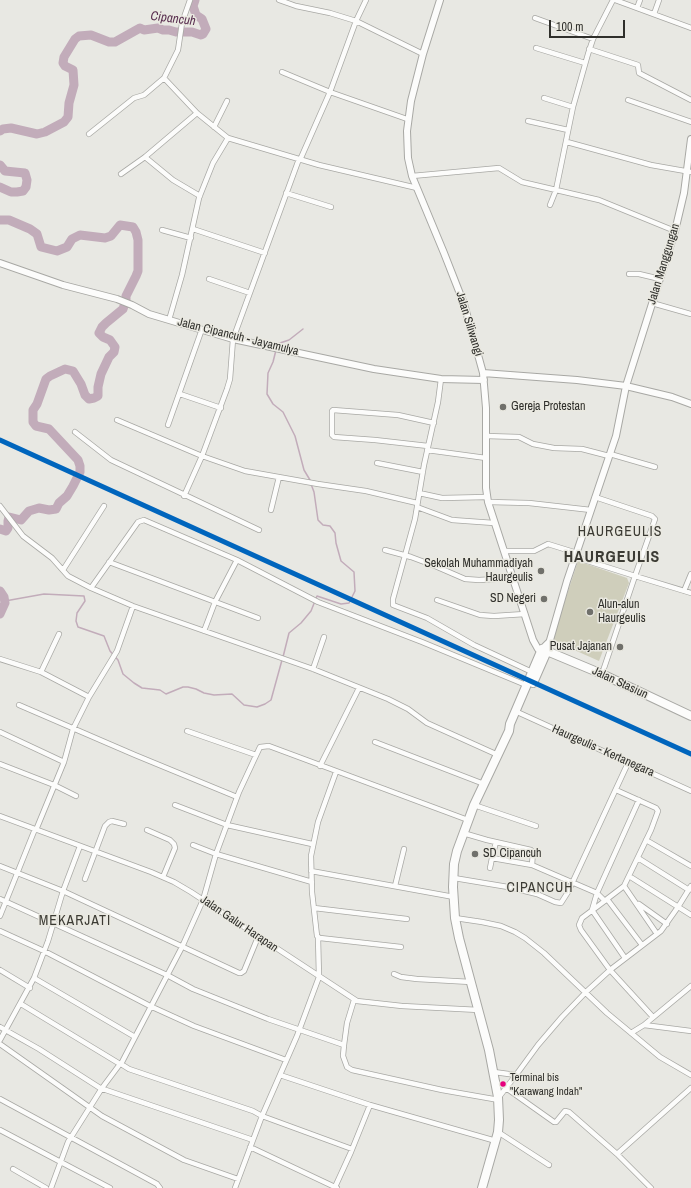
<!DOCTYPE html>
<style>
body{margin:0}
#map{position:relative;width:691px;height:1188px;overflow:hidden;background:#e8e8e3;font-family:"Archivo Narrow",sans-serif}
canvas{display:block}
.scale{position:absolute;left:549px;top:20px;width:76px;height:18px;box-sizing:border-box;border:2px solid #2f2f2b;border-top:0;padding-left:5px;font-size:12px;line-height:14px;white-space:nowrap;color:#2f2f2b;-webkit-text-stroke:3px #eae9e1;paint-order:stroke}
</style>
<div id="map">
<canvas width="691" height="1188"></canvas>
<div class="scale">100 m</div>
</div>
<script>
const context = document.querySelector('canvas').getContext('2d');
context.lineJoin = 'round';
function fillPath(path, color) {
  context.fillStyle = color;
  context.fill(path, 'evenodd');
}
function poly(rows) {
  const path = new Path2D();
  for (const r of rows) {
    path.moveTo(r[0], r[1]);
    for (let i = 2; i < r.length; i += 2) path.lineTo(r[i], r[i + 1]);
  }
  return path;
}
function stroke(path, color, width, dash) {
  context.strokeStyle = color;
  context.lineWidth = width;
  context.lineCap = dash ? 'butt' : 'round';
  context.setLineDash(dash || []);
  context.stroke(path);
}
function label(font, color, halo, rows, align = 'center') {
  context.font = font + ' "Archivo Narrow",sans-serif';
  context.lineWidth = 3;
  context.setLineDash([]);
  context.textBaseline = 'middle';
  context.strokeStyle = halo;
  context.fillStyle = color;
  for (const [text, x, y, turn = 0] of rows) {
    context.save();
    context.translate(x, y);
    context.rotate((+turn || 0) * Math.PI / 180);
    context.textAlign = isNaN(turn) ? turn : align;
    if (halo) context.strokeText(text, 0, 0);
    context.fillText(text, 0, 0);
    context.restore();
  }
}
fillPath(poly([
 [578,561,627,578,629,583,599,661,552,640]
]), '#cfcebb');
stroke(poly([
 [277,346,277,344,289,340,303,329],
 [276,350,273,362,268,373,267,394,273,404,283,412,295,436,304,470,310,480],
 [5,601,44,594,84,596,85,601,77,613,76,621,78,627,104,636,110,651,118,660,123,674,134,683,142,688,160,690,166,694,183,687,188,687,196,689,204,693,214,695,232,694,244,705,257,707,265,704,271,700,282,660],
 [283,657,289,633,301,623,311,611,317,596,341,604,349,603,355,591,354,572,341,561,336,543,335,533,330,526,323,525,318,520,314,492,311,484]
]), '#c2acba', 1.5);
stroke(poly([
 [0,131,3,129,11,128,37,134,45,132,64,122,68,117,69,103,74,85,73,70,65,66,63,63,64,57,75,39,79,36,91,35,109,42,115,42,140,28,144,30,158,28,163,30,169,30,176,32,192,32,201,35,203,34,206,29,202,19,196,15,193,6,195,0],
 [0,165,5,171,25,173,27,180,26,187,23,191,17,192,11,192,0,187],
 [0,220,9,220,30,229,37,234,41,247,57,251,67,247,72,239,80,235,105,238,111,236,120,225,133,227,136,232,138,240,138,271,136,276,126,296,126,300,123,309,106,323,102,327,99,333,103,337,110,340,115,347,114,352,109,357,101,374,98,387,98,396,94,398,89,399,85,395,81,384,73,371,65,369,50,376,46,379,37,404,33,410,33,422,36,426,49,429,78,460,80,466,80,472,73,486,67,496,59,503,56,509,49,510,39,508,29,511,21,520,9,517,8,521,8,528,6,531,0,529],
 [0,591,4,597,5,603,0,614]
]), '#c2acba', 9);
const minor = poly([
 [279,0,296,6,330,13,356,21,423,54],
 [615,0,691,28],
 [637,8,640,0],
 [654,14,659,0],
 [535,18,593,39],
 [536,48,585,63],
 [589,49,638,65,639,73,691,100],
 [282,72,330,92,407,119],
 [164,78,197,113,228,138,319,165,417,188],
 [544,98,573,107],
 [628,100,691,122],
 [528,121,568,130],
 [214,127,227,101],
 [89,134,134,98,144,95,164,78,178,50,182,23,190,0],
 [567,142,651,165,691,172],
 [145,157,173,180,200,196],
 [300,160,330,92,356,21,366,0],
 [121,174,145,157,197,113],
 [412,176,499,168,522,182,599,200,675,231],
 [286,193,331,207],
 [550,205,556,190,573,107,588,54,593,39,613,0],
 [193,229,265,253],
 [162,230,191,238],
 [629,274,639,274,660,279],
 [209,279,250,293],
 [652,303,691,314],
 [169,320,182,275,199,198,213,163,228,138],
 [441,379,438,402,424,465,415,519,393,599,393,605,427,618,474,645,532,672],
 [180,394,221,408],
 [117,420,202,456,245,471,318,484,366,491,417,503],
 [168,425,202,329],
 [75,432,111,460,259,530],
 [486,436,519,437,533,444,554,448,582,449,609,456],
 [428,446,375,440,334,437,332,435,332,411,333,410,398,415,434,423],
 [427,450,486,458],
 [610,454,655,467],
 [377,463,423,472],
 [419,493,442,498,487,497],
 [184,496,202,456,227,389,230,379,233,339,299,159],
 [595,497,652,516,655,519,635,576,602,674],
 [488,502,529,503,591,510],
 [0,506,23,536,52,558,68,576,91,588],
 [417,507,452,520,494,523],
 [271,510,279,477],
 [385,550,411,557,435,566,465,579,479,580,513,578],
 [504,551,534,551,548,544,577,553],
 [575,557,635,576,691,593],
 [109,562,258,618],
 [63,570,104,506],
 [684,591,691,574],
 [437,600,480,615,494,616,525,614],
 [204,631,215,602,237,560],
 [0,659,41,672,89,697],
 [313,669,324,637],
 [41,672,59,634],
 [19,705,135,755,237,797],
 [515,711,691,791],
 [187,731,256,755],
 [0,732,64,762],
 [375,742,484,784],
 [498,755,427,723,408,709,388,699,313,669,133,606,91,588,138,522,144,520,237,560,318,602,422,642,526,685],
 [0,764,54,785,76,796],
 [320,766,359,688],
 [336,772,318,822,311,856,312,892,317,936,320,938,401,947],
 [616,790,656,808,658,811,651,830,624,886,607,899,642,945],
 [175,805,227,825,312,844],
 [474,805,536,826],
 [0,816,151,872,174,882,191,892,357,1001,402,1006,479,1010],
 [36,830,64,762,73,729,89,697,117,651,133,606],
 [147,830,170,840,174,844,175,848,163,877],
 [463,833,487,840,531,850,533,852,532,865,597,893,605,901],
 [646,840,691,866],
 [496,842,492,858,532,865],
 [193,845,216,854,312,882],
 [638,858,689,890],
 [0,866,63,891,239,973,241,973,244,971,258,937],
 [490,868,492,858],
 [311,871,454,897],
 [629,876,691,915],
 [454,878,508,887,537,894,555,902,561,903,568,892,628,763],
 [85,879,105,826,109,822,112,821,124,824],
 [395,886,404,849],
 [624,886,657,934],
 [0,899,167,975,193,989,268,1019,344,1045],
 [606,900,582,918,579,925,581,930,610,970,653,1017],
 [639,904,667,924],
 [314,908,407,919],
 [0,916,35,829],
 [455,918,482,922,501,926,515,932,525,938,544,953,607,1013,660,1057,691,1075],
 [0,931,44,951,150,1006,194,1026,286,1060],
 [318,937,319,977,297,1036,262,1116,352,1149],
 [625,958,592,910,597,893,639,800],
 [0,970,30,988],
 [394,974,401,977,417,979,471,982],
 [34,978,135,1037],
 [354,1000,347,1023,344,1045,343,1056,347,1067,352,1070,442,1090,499,1100],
 [21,1004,120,1064],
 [644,1025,691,1031],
 [0,1027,39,1049,100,1088,253,1140],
 [631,1033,644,1025,691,986],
 [0,1040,34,978,48,941,63,891,80,846],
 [0,1044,102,1116,184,1160,238,1179],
 [121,1064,129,1069,253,1111,262,1116,235,1188],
 [494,1072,516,1075,499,1097],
 [280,1075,370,1105,496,1141],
 [516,1075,538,1045,562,1017,586,992,610,970,661,931,678,907,691,886],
 [506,1088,554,1122,556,1122,565,1111,569,1112,617,1154,691,1088],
 [0,1099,157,1184,160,1188],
 [0,1130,110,1188],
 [498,1132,549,1165],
 [250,1147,337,1188],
 [617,1154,651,1188],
 [13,1169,46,1188],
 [335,1187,351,1152,370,1105],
 [51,1188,68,1142,102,1088,120,1064,121,1064,182,947,203,900,216,854,239,792,260,747,269,746,468,820]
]);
const tertiary = poly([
 [440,0,423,54,411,101,407,131,408,158,412,176,444,253,464,304,483,373,486,408,486,488,488,502,533,640,538,649,542,649,548,643],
 [0,263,63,285,117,299,132,305,149,314,233,339,374,369,441,379,484,380],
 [483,373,577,380,626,386,672,397,691,404],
 [548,647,567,581,616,436,626,386,675,231,684,193,691,139]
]);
const primary = poly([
 [533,683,547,651],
 [482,1188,498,1132,499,1120,498,1097,489,1050,459,938,455,918,453,887,454,864,457,851,474,805,509,731,510,724,542,649,602,674,691,716]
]);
stroke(minor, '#a8a8a4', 6);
stroke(tertiary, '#a8a8a4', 8);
stroke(primary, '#a8a8a4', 10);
stroke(minor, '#fcfcfb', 4.5);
stroke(tertiary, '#fcfcfb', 6);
stroke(primary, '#fcfcfb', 8);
stroke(poly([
 [0,440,691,754]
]), '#0065bd', 5);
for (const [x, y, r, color] of [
 [503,407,4,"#70706b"],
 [541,571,4,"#70706b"],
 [544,599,4,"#70706b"],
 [590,612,4,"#70706b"],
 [620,647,4,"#70706b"],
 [475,854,4,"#70706b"],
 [503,1084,3.5,"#e5007d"]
]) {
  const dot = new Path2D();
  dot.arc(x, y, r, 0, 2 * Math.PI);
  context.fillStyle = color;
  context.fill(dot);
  stroke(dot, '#eae9e1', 1.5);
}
label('11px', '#2f2f2b', '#eae9e1', [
 ["Terminal bis",510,1078],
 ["\"Karawang Indah\"",510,1092]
], 'left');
label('12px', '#2f2f2b', '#eae9e1', [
 ["Jalan Manggungan",664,264,-73],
 ["Jalan Siliwangi",469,324,73],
 ["Jalan Cipancuh - Jayamulya",238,337,14],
 ["Jalan Stasiun",620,683,25],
 ["Haurgeulis - Kertanegara",603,751,24],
 ["Jalan Galur Harapan",239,924,34]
]);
label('12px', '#2f2f2b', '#eae9e1', [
 ["Gereja Protestan",511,407],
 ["Sekolah Muhammadiyah",533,564,"right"],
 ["Haurgeulis",533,578,"right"],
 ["SD Negeri",536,599,"right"],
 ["Alun-alun",598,605],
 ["Haurgeulis",598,619],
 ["Pusat Jajanan",612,647,"right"],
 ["SD Cipancuh",483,854]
], 'left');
label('italic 13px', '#5a3051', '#eae9e1', [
 ["Cipancuh",173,19,7]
]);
context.letterSpacing = '1px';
label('14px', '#3c3b34', '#eae9e1', [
 ["HAURGEULIS",620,532],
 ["CIPANCUH",540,888],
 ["MEKARJATI",75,921]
]);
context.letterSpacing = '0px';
context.letterSpacing = '1px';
label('bold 16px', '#3c3b34', '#eae9e1', [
 ["HAURGEULIS",612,558]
]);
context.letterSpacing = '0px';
</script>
